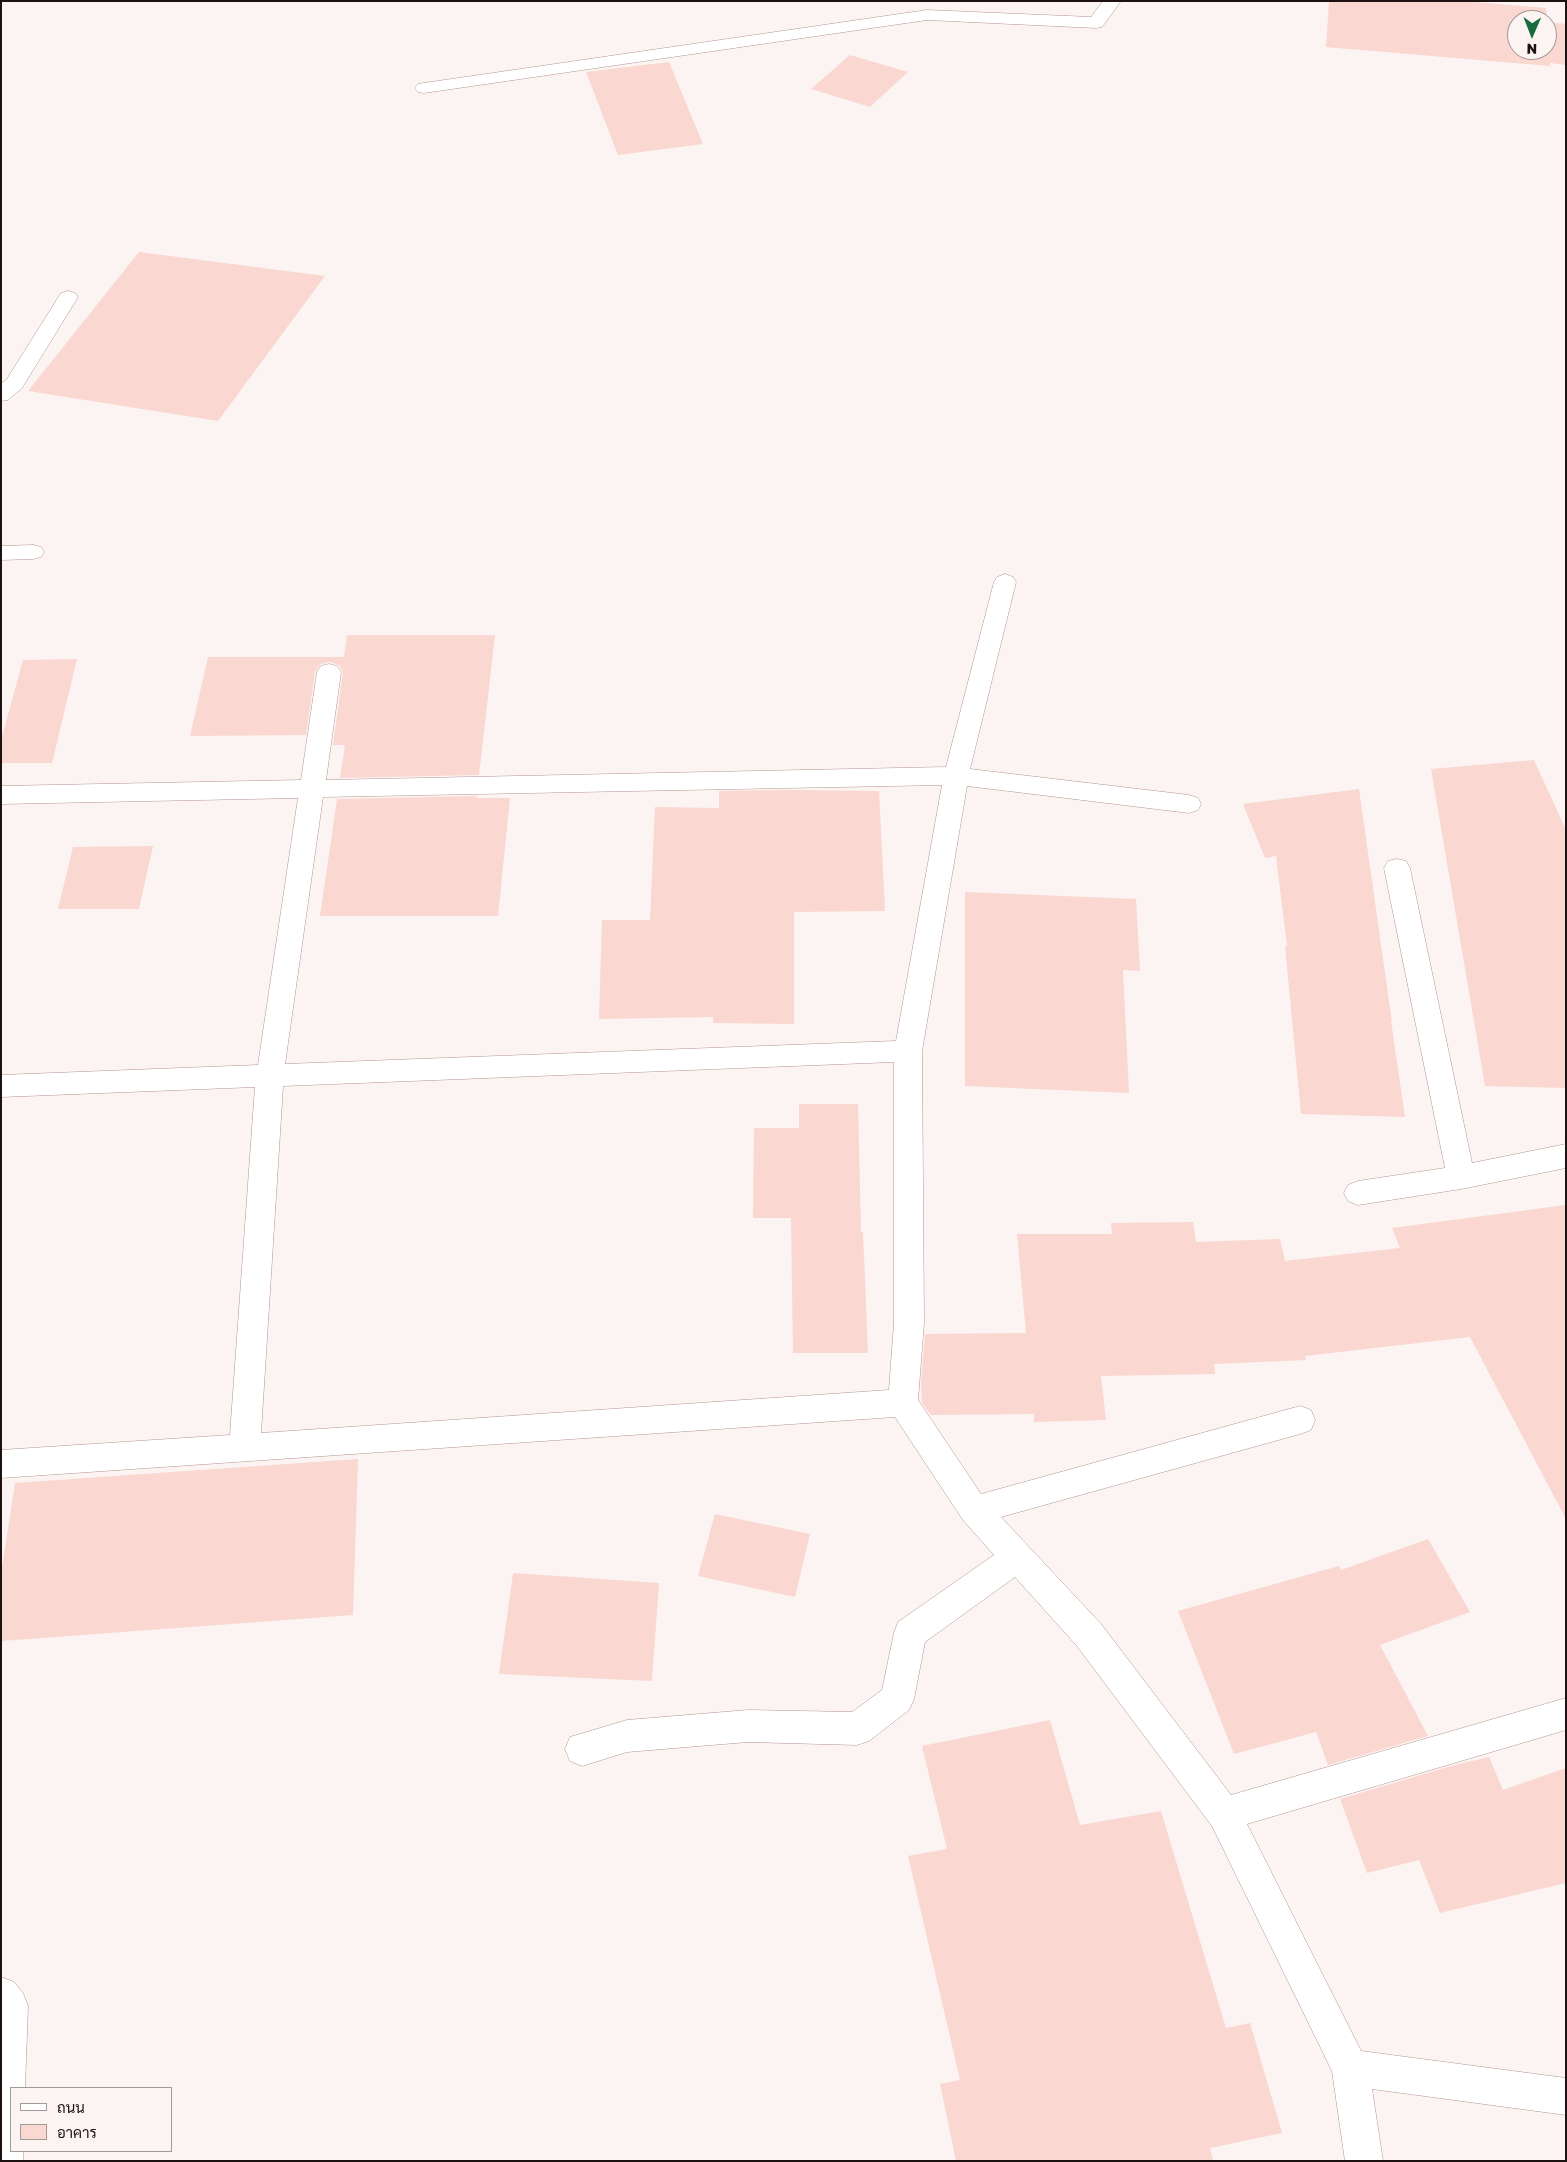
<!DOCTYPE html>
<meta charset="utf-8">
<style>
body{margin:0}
#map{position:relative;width:1567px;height:2162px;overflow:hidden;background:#fbf4f3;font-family:"Golos Text",Sarabun,sans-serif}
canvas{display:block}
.frame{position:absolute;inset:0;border:2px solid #1e1210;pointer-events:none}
.legend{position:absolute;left:10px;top:2087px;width:162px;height:65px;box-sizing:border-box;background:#fbf4f3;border:1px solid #a39a98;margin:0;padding:6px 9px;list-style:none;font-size:15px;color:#1e1210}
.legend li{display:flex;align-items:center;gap:10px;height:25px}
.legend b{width:25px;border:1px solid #a39a98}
.north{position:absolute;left:1507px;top:10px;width:50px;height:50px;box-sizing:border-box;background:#fbf4f3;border:1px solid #a39a98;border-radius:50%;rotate:181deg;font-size:14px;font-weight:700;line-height:20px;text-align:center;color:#1e1210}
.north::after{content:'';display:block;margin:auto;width:18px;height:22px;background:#186c3e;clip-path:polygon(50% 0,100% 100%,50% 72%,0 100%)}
</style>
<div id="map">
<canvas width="1567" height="2162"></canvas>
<div class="frame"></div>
<ul class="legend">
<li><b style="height:6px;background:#fff"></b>ถนน</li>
<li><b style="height:14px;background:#fad7d0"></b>อาคาร</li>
</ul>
<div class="north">N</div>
</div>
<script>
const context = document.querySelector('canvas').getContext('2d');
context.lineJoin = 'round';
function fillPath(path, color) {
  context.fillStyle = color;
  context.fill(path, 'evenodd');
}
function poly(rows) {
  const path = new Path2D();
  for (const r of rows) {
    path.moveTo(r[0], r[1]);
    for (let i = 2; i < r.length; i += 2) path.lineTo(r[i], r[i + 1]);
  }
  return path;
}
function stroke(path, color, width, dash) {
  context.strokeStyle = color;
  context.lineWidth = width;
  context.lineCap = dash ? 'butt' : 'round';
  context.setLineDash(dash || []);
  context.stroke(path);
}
fillPath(poly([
 [1329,1,1462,1,1546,8,1547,20,1517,20,1517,50,1547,50,1547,22,1566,24,1566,65,1550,63,1550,66,1326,47],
 [850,55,908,72,870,107,811,89],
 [669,62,703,144,618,155,586,72],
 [139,252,325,276,218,421,28,391],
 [347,635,495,635,479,775,340,778,345,745,333,745,343,672,339,665,329,662,321,664,315,672,306,735,190,736,208,657,344,657],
 [77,659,52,763,1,763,1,740,23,660],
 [1534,760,1566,830,1566,1088,1485,1086,1431,769],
 [1359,789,1392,1022,1391,1021,1405,1117,1301,1114,1285,946,1287,946,1276,856,1265,858,1243,804],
 [785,790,879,791,885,911,794,912,794,1024,713,1023,713,1017,599,1019,602,920,650,920,655,807,719,808,719,791],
 [477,796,476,798,510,798,498,916,320,916,337,799],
 [153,846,139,909,58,909,73,847],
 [965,892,1136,899,1140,971,1123,970,1129,1093,965,1086],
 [799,1104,858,1104,861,1232,863,1232,868,1353,793,1353,791,1218,753,1218,754,1128,799,1128],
 [1566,1205,1566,1519,1470,1337,1305,1356,1306,1360,1214,1364,1215,1374,1101,1376,1106,1420,1034,1422,1034,1414,931,1415,922,1403,921,1382,925,1334,1026,1333,1017,1234,1112,1234,1111,1223,1193,1222,1196,1242,1280,1239,1285,1261,1400,1248,1392,1228],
 [358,1459,353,1615,1,1641,1,1574,15,1483],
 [715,1514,810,1534,795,1597,698,1576],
 [1428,1539,1470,1612,1380,1645,1428,1736,1328,1765,1316,1732,1234,1754,1178,1611,1339,1566,1341,1570],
 [513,1573,659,1583,652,1681,499,1674],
 [1050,1720,1080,1825,1161,1811,1226,2028,1250,2023,1282,2133,1210,2148,1213,2161,956,2161,940,2084,960,2080,908,1856,947,1849,922,1746],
 [1489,1757,1503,1790,1566,1768,1566,1883,1440,1913,1419,1860,1367,1873,1340,1799,1451,1766]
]), '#fad7d0');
const minor = poly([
 [1103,1,1121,1,1102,27,1096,28,927,20,424,93,418,92,415,88,418,84,424,83,927,10,1091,17,1103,1],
 [68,291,75,293,78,297,22,388,8,400,1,401,1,384,7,379,61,293,68,291],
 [33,545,41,547,44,552,41,557,33,559,1,560,1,546,33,545],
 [1005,574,1013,577,1016,582,970,769,1189,795,1198,798,1201,804,1198,810,1189,813,967,786,922,1051,924,1323,918,1400,981,1494,1300,1406,1311,1410,1315,1420,1311,1430,1300,1434,1001,1517,1101,1624,1231,1795,1566,1698,1566,1730,1247,1824,1361,2051,1566,2078,1566,2115,1372,2089,1383,2161,1345,2161,1332,2071,1212,1826,1077,1646,1015,1577,925,1642,914,1699,909,1710,869,1741,857,1745,748,1742,627,1752,582,1766,570,1761,565,1749,570,1737,627,1720,748,1710,852,1712,882,1690,894,1633,898,1622,994,1555,963,1520,895,1417,1,1478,1,1450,230,1435,255,1087,1,1097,1,1075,258,1065,298,798,1,804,1,786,301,780,317,672,321,666,329,664,337,666,341,672,326,780,946,767,994,582,997,577,1005,574],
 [942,785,896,1041,285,1064,323,797,942,785],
 [894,1062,894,1323,889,1390,261,1433,283,1086,894,1062],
 [1397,859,1406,861,1410,868,1472,1163,1566,1144,1566,1168,1461,1189,1358,1205,1348,1201,1344,1193,1348,1185,1358,1181,1445,1168,1384,868,1388,861,1397,859],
 [1,1977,14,1982,23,1993,28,2006,25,2088,11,2088,11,2151,23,2151,23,2161,1,2161,1,1977]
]);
stroke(minor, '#b4948e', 1);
fillPath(minor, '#fff');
</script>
